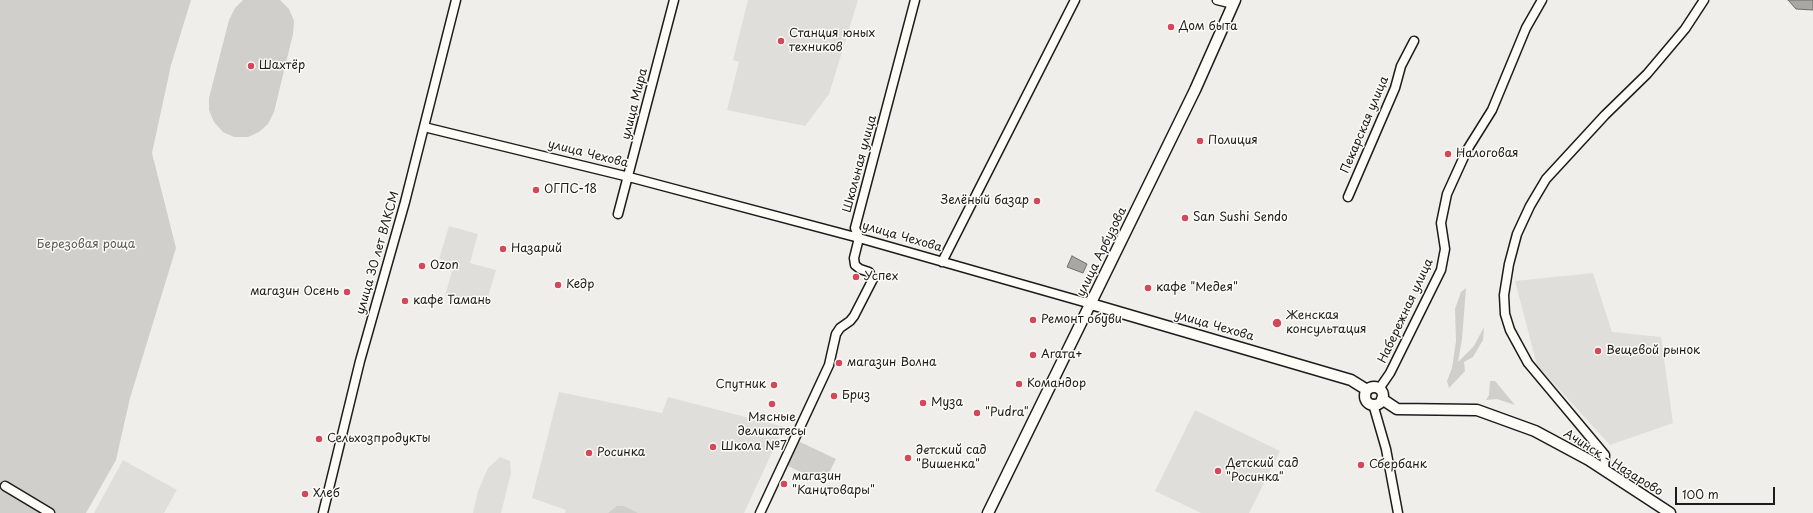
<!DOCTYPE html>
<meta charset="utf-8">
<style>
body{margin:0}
#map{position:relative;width:1813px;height:513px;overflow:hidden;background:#f0eeea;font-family:"Playpen Sans",sans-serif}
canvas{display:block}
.scale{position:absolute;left:1675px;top:487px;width:100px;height:18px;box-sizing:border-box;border:2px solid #1c1c1c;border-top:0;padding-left:5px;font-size:12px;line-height:14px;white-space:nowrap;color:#1c1c1c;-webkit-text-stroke:3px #fdfcf7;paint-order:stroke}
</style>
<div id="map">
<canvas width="1813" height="513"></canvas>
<div class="scale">100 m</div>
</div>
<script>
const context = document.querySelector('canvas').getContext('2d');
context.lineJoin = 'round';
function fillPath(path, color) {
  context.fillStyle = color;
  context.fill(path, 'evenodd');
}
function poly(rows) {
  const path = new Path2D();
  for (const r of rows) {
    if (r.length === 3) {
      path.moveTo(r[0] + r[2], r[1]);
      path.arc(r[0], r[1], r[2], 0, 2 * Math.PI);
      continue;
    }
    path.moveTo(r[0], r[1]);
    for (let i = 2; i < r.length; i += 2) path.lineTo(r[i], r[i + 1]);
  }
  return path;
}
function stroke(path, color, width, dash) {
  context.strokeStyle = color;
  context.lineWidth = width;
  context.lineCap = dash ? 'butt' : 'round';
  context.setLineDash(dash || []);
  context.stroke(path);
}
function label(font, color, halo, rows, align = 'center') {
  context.font = font + ' "Playpen Sans",sans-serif';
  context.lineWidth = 3;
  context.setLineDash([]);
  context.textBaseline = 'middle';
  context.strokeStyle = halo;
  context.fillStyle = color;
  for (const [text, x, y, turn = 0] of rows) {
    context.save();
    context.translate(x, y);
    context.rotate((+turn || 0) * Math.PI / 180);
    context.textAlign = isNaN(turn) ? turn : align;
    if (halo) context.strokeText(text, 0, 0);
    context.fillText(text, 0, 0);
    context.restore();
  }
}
fillPath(poly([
 [748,0,858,0,829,94,805,126,727,110,739,62,733,60],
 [449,226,478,234,470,263,496,270,485,307,445,296,454,264,439,259],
 [1593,273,1612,332,1661,337,1673,423,1610,445,1537,365,1515,281],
 [559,392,662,413,668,397,784,427,744,513,565,513,566,510,532,498],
 [1195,410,1280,451,1249,513,1201,513,1155,491],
 [500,457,510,461,511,473,501,513,473,513,478,491,488,468],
 [123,460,177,490,164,513,94,513]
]), '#e0deda');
fillPath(poly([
 [0,0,191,0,171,65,152,153,176,248,130,398,116,460,86,513,0,513],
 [243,0,280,0,289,9,294,21,293,34,274,112,268,124,259,132,248,137,234,137,223,132,214,122,209,110,209,98,229,20,235,8],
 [1466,288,1462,339,1458,362,1474,346,1484,327,1483,340,1473,357,1464,362,1465,371,1449,388,1447,381,1452,368,1456,341,1455,309,1461,292],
 [1490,381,1495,381,1515,405,1497,399,1486,400,1489,395],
 [798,441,836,459,824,483,786,465],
 [617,506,624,506,638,513,608,513]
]), '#d0cfcc');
const water = poly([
 [1788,0,1813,0,1813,10,1796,9,1788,0],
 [1072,256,1087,264,1083,273,1067,267,1072,256]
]);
fillPath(water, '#a8a7a3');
stroke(water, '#706f6d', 1);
const minor = poly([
 [1217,0,1233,4],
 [424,127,629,177,859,238,1091,304],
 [1348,197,1395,88,1401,66,1414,41],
 [618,214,674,0],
 [942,262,1075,0],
 [1379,389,1390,373,1441,270,1445,249,1441,223,1447,194,1467,150,1492,110,1526,28,1542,0],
 [1373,404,1386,449,1398,513],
 [1604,469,1605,455,1528,363,1510,330,1505,314,1504,295,1509,264,1517,234,1530,206,1546,179,1605,115,1647,74,1685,29,1704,0],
 [5,486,50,513],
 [323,513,360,361,405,202,456,0],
 [760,513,829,365,836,334,840,328,850,321,854,316,873,279,869,272,860,269,855,265,854,258,859,238,855,228,915,0]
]);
const tertiary = poly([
 [1091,304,1351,380,1367,390],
 [1374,396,9],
 [1382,399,1397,409,1477,410,1535,431,1589,460,1670,513],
 [988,513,1195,90,1235,0]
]);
stroke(minor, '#1c1c1c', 11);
stroke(tertiary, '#1c1c1c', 13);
stroke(minor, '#fdfcf7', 8);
stroke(tertiary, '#fdfcf7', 10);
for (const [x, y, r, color] of [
 [1171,27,4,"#d1495b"],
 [781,41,4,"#d1495b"],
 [251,66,4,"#d1495b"],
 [1200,141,4,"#d1495b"],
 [1448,154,4,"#d1495b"],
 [536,190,4,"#d1495b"],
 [1037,201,4,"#d1495b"],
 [1185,218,4,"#d1495b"],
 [503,249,4,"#d1495b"],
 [422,266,4,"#d1495b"],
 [856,277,4,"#d1495b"],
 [558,285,4,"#d1495b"],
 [1148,288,4,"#d1495b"],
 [347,292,4,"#d1495b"],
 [405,301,4,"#d1495b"],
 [1033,320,4,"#d1495b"],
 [1277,323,5,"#d1495b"],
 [1598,351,4,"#d1495b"],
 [1033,355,4,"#d1495b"],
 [839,363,4,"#d1495b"],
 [1019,384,4,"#d1495b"],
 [774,385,4,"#d1495b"],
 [834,396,4,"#d1495b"],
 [923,403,4,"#d1495b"],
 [772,404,4,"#d1495b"],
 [977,413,4,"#d1495b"],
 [319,439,4,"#d1495b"],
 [713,447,4,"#d1495b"],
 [589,453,4,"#d1495b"],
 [908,458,4,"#d1495b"],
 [1361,465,4,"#d1495b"],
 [1218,471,4,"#d1495b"],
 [784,484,4,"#d1495b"],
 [305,494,4,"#d1495b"]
]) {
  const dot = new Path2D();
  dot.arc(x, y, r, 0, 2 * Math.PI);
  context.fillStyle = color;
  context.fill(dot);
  stroke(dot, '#fdfcf7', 1.5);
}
label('12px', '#1c1c1c', '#fdfcf7', [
 ["Дом быта",1179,27],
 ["Станция юных",789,34],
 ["техников",789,48],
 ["Шахтёр",259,66],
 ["Полиция",1208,141],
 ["Налоговая",1456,154],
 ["ОГПС-18",544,190],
 ["Зелёный базар",1029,201,"right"],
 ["San Sushi Sendo",1193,218],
 ["Назарий",511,249],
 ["Ozon",430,266],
 ["Успех",864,277],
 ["Кедр",566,285],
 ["кафе \"Медея\"",1156,288],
 ["магазин Осень",339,292,"right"],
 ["кафе Тамань",413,301],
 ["Женская",1286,316],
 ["консультация",1286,330],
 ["Ремонт обуви",1041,320],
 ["Вещевой рынок",1606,351],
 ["Агата+",1041,355],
 ["магазин Волна",847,363],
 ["Командор",1027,384],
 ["Спутник",766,385,"right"],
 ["Бриз",842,396],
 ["Муза",931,403],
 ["\"Pudra\"",985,413],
 ["Мясные",772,418,"center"],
 ["деликатесы",772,432,"center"],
 ["Сельхозпродукты",327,439],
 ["Школа №7",721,447],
 ["детский сад",916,451],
 ["\"Вишенка\"",916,465],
 ["Росинка",597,453],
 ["Детский сад",1226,464],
 ["\"Росинка\"",1226,478],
 ["Сбербанк",1369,465],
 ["магазин",792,477],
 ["\"Канцтовары\"",792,491],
 ["Хлеб",313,494]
], 'left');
label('12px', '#1c1c1c', '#fdfcf7', [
 ["улица Мира",635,104,-76],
 ["Пекарская улица",1365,125,-67],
 ["улица Чехова",588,154,14],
 ["Школьная улица",860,164,-75],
 ["улица Чехова",902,237,16],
 ["улица Арбузова",1102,252,-64],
 ["улица 30 лет ВЛКСМ",378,253,-74],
 ["Набережная улица",1406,311,-65],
 ["улица Чехова",1214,326,16],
 ["Ачинск - Назарово",1613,463,32]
]);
label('12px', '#5b5b5a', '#fdfcf7', [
 ["Березовая роща",86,245]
]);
</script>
